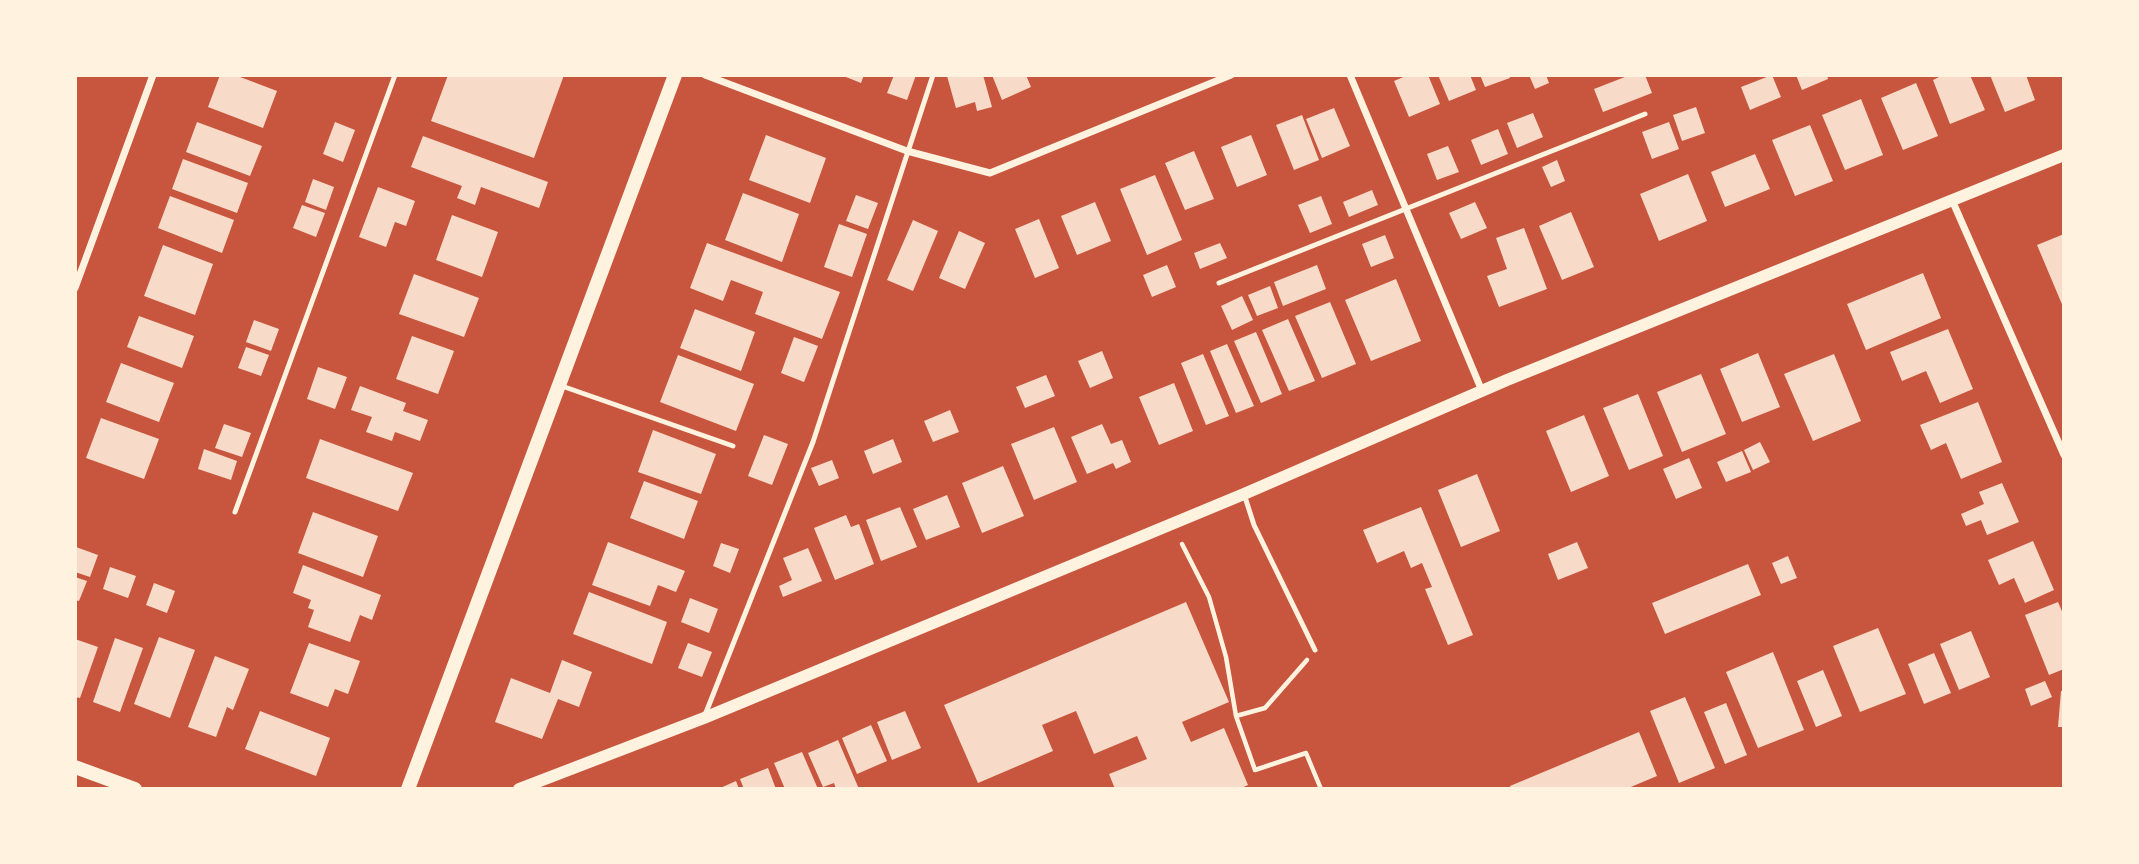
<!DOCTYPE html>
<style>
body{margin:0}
#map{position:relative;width:2139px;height:864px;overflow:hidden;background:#c8553d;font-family:Jost,sans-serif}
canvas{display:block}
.frame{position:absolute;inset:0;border:77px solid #fff3e0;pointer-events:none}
</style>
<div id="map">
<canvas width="2139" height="864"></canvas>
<div class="frame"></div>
</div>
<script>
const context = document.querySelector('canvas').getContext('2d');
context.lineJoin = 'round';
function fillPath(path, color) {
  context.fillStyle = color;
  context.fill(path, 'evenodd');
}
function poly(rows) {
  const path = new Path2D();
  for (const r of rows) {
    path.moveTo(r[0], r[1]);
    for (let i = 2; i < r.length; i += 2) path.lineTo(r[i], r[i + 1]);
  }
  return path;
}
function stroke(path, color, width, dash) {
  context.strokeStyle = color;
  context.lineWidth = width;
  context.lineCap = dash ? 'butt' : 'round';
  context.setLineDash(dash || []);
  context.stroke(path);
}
fillPath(poly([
 [220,75,235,75,277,91,263,128,208,107],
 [448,75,564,75,534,158,431,121],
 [841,75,864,75,861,83],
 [894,75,916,75,907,100,887,93],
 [983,75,992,107,977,111,975,102,956,108,947,76],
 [992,75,1026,75,1031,87,1002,100],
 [1408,75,1428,75,1440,104,1409,117,1394,81],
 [1438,75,1470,75,1476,90,1449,101],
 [1480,75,1509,75,1510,78,1485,87],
 [1529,75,1546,75,1549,83,1535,89],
 [1630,75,1645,75,1652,93,1603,112,1594,89],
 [1772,75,1781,97,1750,110,1741,87],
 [1796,75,1827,75,1828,79,1802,90],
 [1943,75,1970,75,1985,110,1950,124,1933,80],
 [1990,75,2026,75,2035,100,2005,112],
 [1916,83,1938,136,1903,150,1881,98],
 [1861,99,1883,155,1845,170,1822,115],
 [1696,107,1705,133,1682,141,1673,115],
 [1334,108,1350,146,1322,158,1306,119],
 [1533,113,1543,137,1517,148,1507,123],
 [1302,115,1319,160,1294,170,1276,125],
 [197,122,262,146,250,176,186,152],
 [335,122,355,130,343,162,323,154],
 [1669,122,1679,149,1652,159,1642,132],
 [1810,125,1833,181,1795,196,1772,140],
 [1498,129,1508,154,1481,165,1471,140],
 [766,135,826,158,810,203,749,180],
 [1251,135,1267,175,1237,187,1221,147],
 [423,136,548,182,539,208,481,187,475,205,457,198,462,186,411,167],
 [1448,146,1459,172,1437,180,1427,154],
 [1194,151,1214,199,1185,210,1165,163],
 [1755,154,1770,189,1725,207,1711,172],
 [183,159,248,183,237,213,172,189],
 [1557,160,1565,181,1551,187,1542,167],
 [1688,174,1707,221,1659,241,1640,194],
 [1155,175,1182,240,1147,255,1120,189],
 [313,179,334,187,326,210,305,202],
 [378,187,415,201,406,226,395,222,386,247,359,237],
 [1372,190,1378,205,1349,217,1343,202],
 [743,193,799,214,782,262,725,240],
 [856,195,878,203,868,229,846,221],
 [170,196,234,220,222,253,158,228],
 [1321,196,1332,224,1310,233,1298,205],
 [1095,202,1111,241,1077,255,1061,216],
 [1475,202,1487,228,1461,239,1449,213],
 [302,205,325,213,316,237,293,228],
 [1571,212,1594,267,1562,280,1539,226],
 [452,215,498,232,482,277,436,260],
 [1039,219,1059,268,1035,278,1015,229],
 [913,220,938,231,913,291,887,280],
 [839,224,867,234,852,277,824,267],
 [1524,228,1547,289,1499,307,1487,276,1507,269,1496,238],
 [959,231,985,243,965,289,939,278],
 [2064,234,2064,309,2037,245],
 [1385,235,1394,258,1371,267,1362,244],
 [707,243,840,292,822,339,755,314,763,292,731,280,723,301,690,288],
 [1220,243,1227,258,1200,269,1194,253],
 [163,245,213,264,195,315,144,296],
 [1167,265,1176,287,1152,297,1143,275],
 [1317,265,1326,289,1283,306,1274,282],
 [1923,273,1941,318,1866,350,1847,304],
 [414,274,479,298,464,337,399,314],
 [1396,279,1421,341,1371,361,1345,300],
 [1270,286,1278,308,1257,316,1248,295],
 [1242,296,1253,320,1232,330,1221,306],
 [1330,302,1356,364,1322,378,1295,316],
 [695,309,755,332,741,371,680,348],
 [139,316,194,336,182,368,127,347],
 [1288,319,1315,381,1289,391,1262,330],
 [254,320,279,329,271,351,246,342],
 [1948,329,1973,389,1940,403,1926,371,1902,381,1890,352],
 [1256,332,1282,394,1261,403,1234,341],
 [412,336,454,351,438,394,396,379],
 [794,337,818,346,804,382,781,373],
 [1227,344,1254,406,1236,413,1210,351],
 [246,347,269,355,261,376,238,368],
 [1102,351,1113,378,1090,388,1078,361],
 [1758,353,1780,407,1742,422,1720,369],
 [1203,354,1229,416,1206,425,1181,363],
 [1834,354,1861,421,1813,441,1784,374],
 [678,355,754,384,736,431,660,402],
 [121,363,174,383,159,422,106,402],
 [318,367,347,377,335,409,307,399],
 [1701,374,1726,434,1682,452,1657,392],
 [1046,375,1055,396,1025,408,1016,387],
 [1174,383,1193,431,1159,445,1139,397],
 [360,386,406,403,403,411,428,420,420,441,395,432,392,441,366,432,372,417,351,410],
 [1638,394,1663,456,1629,470,1603,408],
 [1978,402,2002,462,1961,479,1946,443,1931,450,1920,425],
 [950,410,959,432,933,442,924,421],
 [1584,415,1609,476,1571,492,1546,431],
 [101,418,159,439,144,479,86,458],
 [224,424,251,433,242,457,215,448],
 [1102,424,1111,444,1122,440,1131,462,1116,469,1113,463,1087,474,1071,437],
 [1054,427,1077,482,1034,500,1011,444],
 [653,430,716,454,701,494,638,472],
 [764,435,788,444,772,485,748,476],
 [320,439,413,473,398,511,306,478],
 [893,439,902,462,873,474,864,451],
 [1760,442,1770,462,1753,470,1744,450],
 [204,449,237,461,231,480,198,469],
 [1742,451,1751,472,1726,482,1717,462],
 [1689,458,1702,488,1676,499,1663,469],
 [832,460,839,478,819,486,811,468],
 [1003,466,1024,516,982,533,962,483],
 [1477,474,1500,531,1461,547,1438,490],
 [644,481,698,501,684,539,630,518],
 [2002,483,2019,522,1987,535,1981,520,1966,526,1961,514,1984,504,1979,492],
 [947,495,960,527,926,540,913,509],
 [900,507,917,547,881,561,866,520],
 [1421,507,1473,635,1448,645,1425,589,1432,587,1422,563,1411,568,1404,551,1377,563,1363,530],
 [313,512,378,536,363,577,298,553],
 [846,515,851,527,859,524,874,564,835,580,814,528],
 [2033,541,2054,590,2025,603,2014,578,1999,585,1988,560],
 [608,542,685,571,676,592,658,585,650,606,592,585],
 [1577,542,1588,568,1558,580,1548,554],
 [721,543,739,549,730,573,713,566],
 [76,547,98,555,90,577,75,572],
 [808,548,822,581,783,597,779,586,792,580,783,558],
 [1788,556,1797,578,1781,584,1772,563],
 [1748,564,1761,595,1665,634,1652,603],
 [303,565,381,595,372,620,360,615,350,642,308,627,314,610,308,608,311,600,293,593],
 [110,567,136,576,128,598,103,589],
 [75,577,87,581,79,601,75,600],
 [154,583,175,591,167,613,146,605],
 [589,592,667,622,652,664,573,634],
 [690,598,718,609,709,633,681,622],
 [1186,602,1229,702,1182,722,1191,742,1224,728,1248,785,1239,789,1115,789,1109,774,1147,759,1137,736,1094,754,1076,711,1042,725,1053,751,978,783,944,705],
 [2058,602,2064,616,2064,669,2049,675,2025,615],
 [1878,628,1906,694,1860,712,1833,646],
 [1971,631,1990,677,1959,690,1940,644],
 [159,637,195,650,170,718,134,704],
 [115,638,143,648,120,712,93,702],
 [75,639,98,647,80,698,75,697],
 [309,643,360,661,348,694,335,689,328,707,290,693],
 [688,643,712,652,702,677,678,668],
 [1773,652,1804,730,1758,748,1726,672],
 [1934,653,1951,693,1924,704,1908,664],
 [215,656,249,669,233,710,227,707,216,737,188,727],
 [562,660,592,672,579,707,558,699,542,739,495,722,511,678,550,693],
 [1823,670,1842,716,1816,727,1797,681],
 [2045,681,2052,697,2031,706,2025,689],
 [2061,691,2064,691,2064,727,2058,727],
 [1685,697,1715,768,1679,783,1650,711],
 [1726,703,1747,755,1725,764,1704,712],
 [260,711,330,738,316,776,245,749],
 [905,711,921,748,892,760,877,722],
 [871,725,887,761,857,774,842,738],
 [1639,732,1657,776,1626,789,1511,789,1510,786],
 [838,740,859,789,836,789,834,783,823,787,808,753],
 [802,752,818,789,785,789,774,763],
 [768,768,776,789,744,789,740,779],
 [736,781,739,789,718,789]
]), '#f7dbc8');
stroke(poly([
 [1182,544,1209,597,1226,657,1236,716,1255,770,1306,753,1321,789],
 [1236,716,1265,708,1307,660]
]), '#fff3e0', 4.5);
stroke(poly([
 [1219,283,1645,114],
 [559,385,733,446],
 [1244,494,1254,525,1315,650],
 [235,512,395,75],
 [705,715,813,442,933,75]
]), '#fff3e0', 5);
stroke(poly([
 [705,75,907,151,990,173,1231,75],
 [1350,75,1482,391],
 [1952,200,2064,455],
 [75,288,153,75]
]), '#fff3e0', 7);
stroke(poly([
 [519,789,704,718,1244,494,1507,380,2064,155]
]), '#fff3e0', 12);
stroke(poly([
 [75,767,135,789],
 [408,789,675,75]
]), '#fff3e0', 14);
</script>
